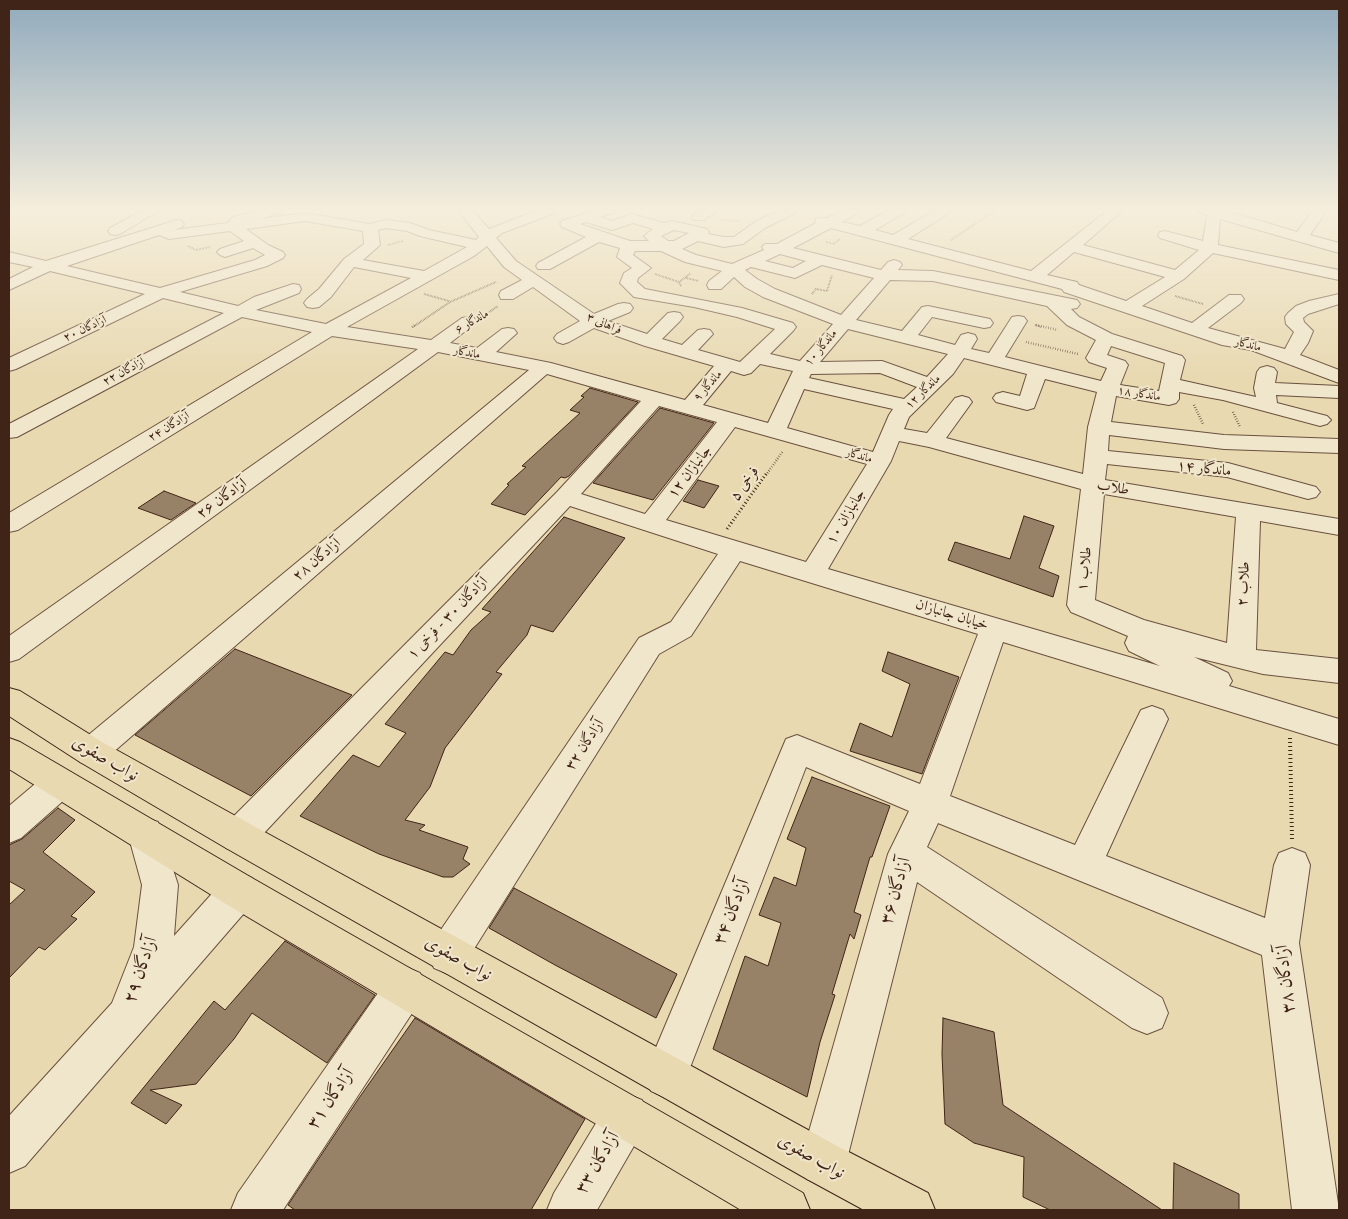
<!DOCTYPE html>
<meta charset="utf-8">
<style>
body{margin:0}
#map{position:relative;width:1348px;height:1219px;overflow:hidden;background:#e8d9b1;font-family:"IM FELL Great Primer",serif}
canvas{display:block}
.frame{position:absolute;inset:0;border:10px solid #402417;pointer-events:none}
</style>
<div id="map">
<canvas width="1348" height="1219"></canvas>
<div class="frame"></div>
</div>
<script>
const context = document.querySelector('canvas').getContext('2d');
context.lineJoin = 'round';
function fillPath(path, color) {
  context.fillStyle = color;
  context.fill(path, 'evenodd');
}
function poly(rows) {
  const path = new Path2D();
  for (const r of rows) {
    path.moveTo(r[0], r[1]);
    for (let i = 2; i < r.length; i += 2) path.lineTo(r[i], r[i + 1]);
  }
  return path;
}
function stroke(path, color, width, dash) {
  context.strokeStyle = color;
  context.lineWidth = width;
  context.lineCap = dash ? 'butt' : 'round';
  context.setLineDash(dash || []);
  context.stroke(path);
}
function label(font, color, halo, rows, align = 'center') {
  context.font = font + ' "IM FELL Great Primer",Amiri,serif';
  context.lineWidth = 4;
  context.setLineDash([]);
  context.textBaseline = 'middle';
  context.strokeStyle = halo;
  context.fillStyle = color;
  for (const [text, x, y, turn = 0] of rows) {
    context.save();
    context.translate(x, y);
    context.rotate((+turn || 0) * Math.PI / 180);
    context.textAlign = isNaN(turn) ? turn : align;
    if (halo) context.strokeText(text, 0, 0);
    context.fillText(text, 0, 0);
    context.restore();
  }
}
const building = poly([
 [590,388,638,402,569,476,565,478,561,477,525,515,491,504,509,485,507,484,526,467,522,466,580,413,570,410,584,397,581,396,590,388],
 [660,408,714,423,653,500,593,483,660,408],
 [698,480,719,486,704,508,683,501,698,480],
 [164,491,196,503,171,520,138,508,164,491],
 [1024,516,1054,526,1039,568,1059,576,1053,597,948,560,955,542,1010,559,1024,516],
 [564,517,625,538,553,632,531,625,527,635,496,672,502,674,445,748,430,787,405,820,425,825,419,830,468,847,463,859,470,864,453,877,443,877,379,854,300,816,353,755,379,767,406,733,385,724,445,652,453,655,471,630,491,612,482,609,564,517],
 [235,649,352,695,251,796,135,735,235,649],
 [888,652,959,677,922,774,850,751,860,723,892,737,910,684,882,671,888,652],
 [812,777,890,806,872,857,870,857,854,912,861,915,854,939,850,934,832,994,835,995,820,1042,807,1097,713,1049,745,956,768,966,781,923,759,915,774,877,796,886,806,848,787,839,812,777],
 [58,808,75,820,43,852,95,892,71,916,77,919,45,950,39,947,9,978,9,905,25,890,9,881,9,845,22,839,58,808],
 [514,888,677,974,656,1018,555,965,489,928,514,888],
 [285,941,375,995,327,1063,252,1013,234,1039,196,1084,150,1090,182,1105,166,1124,131,1103,214,1001,225,1010,285,941],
 [415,1018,585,1119,531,1210,295,1210,288,1205,359,1098,415,1018],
 [943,1018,994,1032,1003,1105,1162,1210,1050,1210,1023,1197,1024,1157,974,1143,945,1124,942,1054,943,1018],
 [1174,1163,1239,1194,1239,1210,1173,1210,1174,1163]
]);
fillPath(building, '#978267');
stroke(building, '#402417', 1);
const minor = poly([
 [143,210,160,210,120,234,115,235,110,234,108,231,110,228,143,210],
 [260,210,282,210,280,213,259,219,305,213,370,224,386,220,410,223,429,230,476,240,479,237,458,210,472,210,489,229,538,210,557,210,555,213,502,233,496,238,516,261,594,314,618,304,624,303,630,304,633,308,630,312,608,321,647,334,668,313,674,312,680,313,683,317,680,321,662,339,682,345,698,330,704,329,710,330,713,334,698,350,740,362,775,329,737,317,694,307,634,297,620,283,624,273,632,268,617,257,620,248,599,242,550,269,538,269,536,266,538,263,586,237,562,227,560,224,562,221,595,210,615,210,613,213,600,217,612,221,632,214,664,223,672,221,707,229,709,232,708,234,724,237,734,237,755,222,780,210,797,210,795,213,765,228,743,244,724,247,698,241,682,249,696,255,732,264,764,250,762,247,765,244,777,244,816,223,815,221,817,218,827,218,843,210,860,210,858,213,842,222,860,226,889,210,906,210,904,213,875,230,893,235,935,210,951,210,949,213,908,239,1031,271,1108,210,1123,210,1083,245,1175,270,1199,250,1160,238,1158,235,1160,232,1165,231,1203,241,1207,215,1200,213,1198,210,1224,210,1297,232,1313,210,1327,210,1310,235,1339,243,1339,253,1220,219,1218,245,1339,270,1339,280,1213,253,1184,279,1142,306,1192,323,1229,295,1241,295,1244,299,1241,303,1208,328,1285,349,1294,332,1286,324,1285,317,1288,313,1296,306,1309,301,1339,294,1339,304,1308,314,1303,318,1304,322,1313,331,1308,343,1300,355,1339,370,1339,383,1251,350,1222,345,1064,292,1062,289,831,228,793,248,881,270,888,262,894,260,900,262,902,265,898,270,933,271,1077,300,1080,304,1077,308,1071,309,1079,317,1112,334,1182,356,1185,360,1180,380,1256,397,1254,388,1257,372,1260,368,1267,366,1274,368,1277,372,1275,383,1339,386,1339,398,1276,395,1277,403,1327,416,1331,420,1327,424,1320,426,1223,400,1179,392,1179,399,1176,403,1169,405,1116,396,1111,422,1224,435,1339,439,1339,453,1224,449,1109,435,1108,451,1228,463,1316,487,1320,492,1316,497,1308,499,1227,477,1107,464,1105,480,1339,519,1339,535,1260,521,1256,650,1339,659,1339,683,1263,674,1194,657,1228,673,1232,681,1229,686,1339,719,1339,745,1003,642,950,796,1075,845,1141,710,1152,706,1163,710,1168,719,1106,856,1265,918,1274,865,1279,853,1292,848,1305,853,1310,865,1299,943,1339,1210,1292,1210,1262,955,938,823,927,847,1162,998,1168,1013,1162,1028,1147,1034,1132,1028,917,882,846,1163,839,1179,823,1186,807,1179,800,1163,888,854,909,811,806,767,681,1091,666,1098,651,1091,644,1076,786,739,797,735,920,784,978,634,740,561,691,636,659,654,462,968,448,974,434,968,428,954,434,940,639,638,671,622,718,554,570,506,250,848,238,852,226,848,220,836,226,824,557,492,641,401,547,374,102,762,91,766,80,762,75,752,80,742,529,370,438,352,19,659,9,662,9,636,418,349,332,336,18,530,9,532,9,513,312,332,242,317,17,437,9,438,9,424,224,313,163,298,16,369,9,371,9,358,145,294,50,271,9,290,9,279,33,267,9,262,9,252,46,261,177,220,182,221,184,224,182,227,174,230,227,223,233,217,260,210],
 [305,221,363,231,364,244,344,259,319,289,307,299,304,303,307,307,313,308,319,307,331,297,354,267,411,278,326,324,256,310,299,293,301,289,299,285,293,284,254,297,238,306,180,292,267,266,283,258,285,255,283,252,268,245,246,229,305,221],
 [586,222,612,230,633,223,653,229,644,236,649,241,630,241,580,224,586,222],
 [386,228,407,231,420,236,467,247,424,271,363,260,380,245,378,230,386,228],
 [674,230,689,233,674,241,668,241,661,236,674,230],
 [230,231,244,241,220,249,217,252,220,255,225,257,253,248,265,255,255,260,160,288,67,266,159,235,169,239,230,231],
 [487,246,504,267,522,280,501,291,499,295,501,299,513,299,533,287,580,321,557,334,554,338,557,342,563,344,569,342,594,328,645,346,714,366,685,400,551,363,496,352,517,333,514,329,508,328,502,329,477,348,450,343,477,322,474,318,468,317,462,318,431,340,347,327,474,256,487,246],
 [635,251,661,251,685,262,722,271,709,281,707,285,709,289,721,289,734,277,745,287,763,297,833,324,800,361,770,354,793,331,796,327,793,323,742,308,645,289,637,282,638,278,651,268,633,255,635,251],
 [1074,252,1165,277,1126,301,1079,285,1077,282,1047,275,1074,252],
 [780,254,806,261,793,268,765,261,780,254],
 [822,265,874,278,841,315,775,289,757,279,745,270,751,267,795,278,822,265],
 [890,280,933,281,1047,306,1067,325,1096,340,1086,358,1089,362,1107,368,1101,381,1005,357,1027,321,1024,317,1018,316,1012,317,989,353,971,349,977,339,975,335,968,333,961,335,955,345,918,335,932,317,984,328,990,327,993,323,990,319,928,306,922,307,902,331,856,320,890,280],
 [848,329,948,354,927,377,882,361,820,362,848,329],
 [1111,346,1165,363,1159,391,1120,385,1128,365,1125,361,1107,355,1111,346],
 [964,358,1027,374,1020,396,1003,392,996,394,993,398,996,402,1027,410,1034,408,1045,379,1097,392,1088,427,1083,474,946,438,972,402,969,398,962,396,955,398,927,433,904,429,909,417,953,374,964,358],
 [760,364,793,371,768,423,703,405,731,371,744,375,751,373,760,364],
 [880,373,917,387,904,399,809,378,811,374,880,373],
 [804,389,893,409,889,415,873,452,787,428,804,389],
 [659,406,717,422,645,514,581,494,659,406],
 [735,427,867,464,806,562,666,520,735,427],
 [899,441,929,447,1081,489,1067,605,1071,612,1128,636,1125,643,1129,651,1160,666,828,569,891,461,899,441],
 [1104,494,1236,517,1227,643,1144,620,1095,600,1104,494],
 [702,210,719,210,704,220,694,220,692,217,694,214,702,210],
 [60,768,72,773,77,783,72,793,21,838,9,843,9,806,48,773,60,768],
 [146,818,158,822,178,885,174,936,226,878,239,873,252,878,257,891,252,904,25,1166,9,1173,9,1116,112,1003,134,947,142,885,128,834,134,822,146,818],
 [406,967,420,973,426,987,420,1001,283,1210,231,1210,238,1193,392,973,406,967],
 [626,1094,642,1100,648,1116,642,1132,597,1210,547,1210,554,1193,610,1100,626,1094]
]);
const major = poly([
 [9,688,20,691,102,742,250,824,839,1147,928,1193,935,1210,864,1210,807,1179,226,848,80,762,9,716,9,688],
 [9,738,20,742,252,878,803,1193,810,1210,741,1210,226,904,9,769,9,738]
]);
stroke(minor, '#6a513e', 2);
stroke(major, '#402417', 2);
stroke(poly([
 [721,220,740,221],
 [951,240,996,210],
 [826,242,834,244,840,239],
 [388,245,403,241],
 [188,246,196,250,210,247],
 [655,274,679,282],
 [686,278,699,281],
 [681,286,679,282,691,273],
 [424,294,449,301],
 [812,294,816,289,827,291,832,275],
 [1175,296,1203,304],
 [482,317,498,306],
 [1035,325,1042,327],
 [413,327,450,302,496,282]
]), '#402417', 2, [0.5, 1]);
stroke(poly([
 [1036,325,1058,330],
 [412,327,415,325],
 [1026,342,1078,354],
 [1194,405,1203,424],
 [1233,412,1240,427],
 [766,475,783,451]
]), '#402417', 2.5, [0.5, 2]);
stroke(poly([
 [727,529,766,474]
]), '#402417', 3, [1, 2.5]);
stroke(poly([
 [1290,738,1292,840]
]), '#402417', 4, [1, 3]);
fillPath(minor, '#f0e6cc');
fillPath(major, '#e8d9b1');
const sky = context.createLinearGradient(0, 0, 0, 380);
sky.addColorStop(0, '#91aabd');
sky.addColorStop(0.55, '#f5eedc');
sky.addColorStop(1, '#f5eedc00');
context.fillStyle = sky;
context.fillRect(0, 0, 1348, 380);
label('12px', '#402417', '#f0e6cc', [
 ["ماندگار ۶",472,322,-30],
 ["فراهانی ۳",604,324,23],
 ["آزادگان ۲۰",85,329,-25],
 ["ماندگار",1248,345,14],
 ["ماندگار ۱۰",821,348,-50],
 ["ماندگار",467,353,11],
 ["آزادگان ۲۲",124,372,-28],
 ["ماندگار ۹",708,386,-49],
 ["ماندگار ۱۲",923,392,-44],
 ["ماندگار ۱۸",1139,394,9],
 ["آزادگان ۲۴",169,427,-31],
 ["ماندگار",859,456,16]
]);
label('15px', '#402417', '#f0e6cc', [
 ["ماندگار ۱۴",1204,469,6],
 ["جانبازان ۱۲",690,472,-53],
 ["فرخی ۵",745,484,-55],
 ["طلاب",1113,488,10],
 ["آزادگان ۲۶",222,499,-36],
 ["جانبازان ۱۰",846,517,-59],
 ["آزادگان ۲۸",317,560,-40],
 ["طلاب ۱",1085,569,-84],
 ["طلاب ۲",1244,584,-87],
 ["خیابان جانبازان",952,615,17],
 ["آزادگان ۳۰ - فرخی ۱",448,618,-46],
 ["آزادگان ۳۲",585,745,-57]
]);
label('18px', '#402417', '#f0e6cc', [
 ["نواب صفوی",105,759,30],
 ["آزادگان ۳۶",896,891,-74],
 ["آزادگان ۳۴",732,912,-68],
 ["نواب صفوی",458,959,29],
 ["آزادگان ۲۹",141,970,-71],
 ["آزادگان ۳۸",1286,979,-96],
 ["آزادگان ۳۱",331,1099,-56],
 ["نواب صفوی",811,1157,29],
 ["آزادگان ۳۳",598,1163,-59]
]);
</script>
